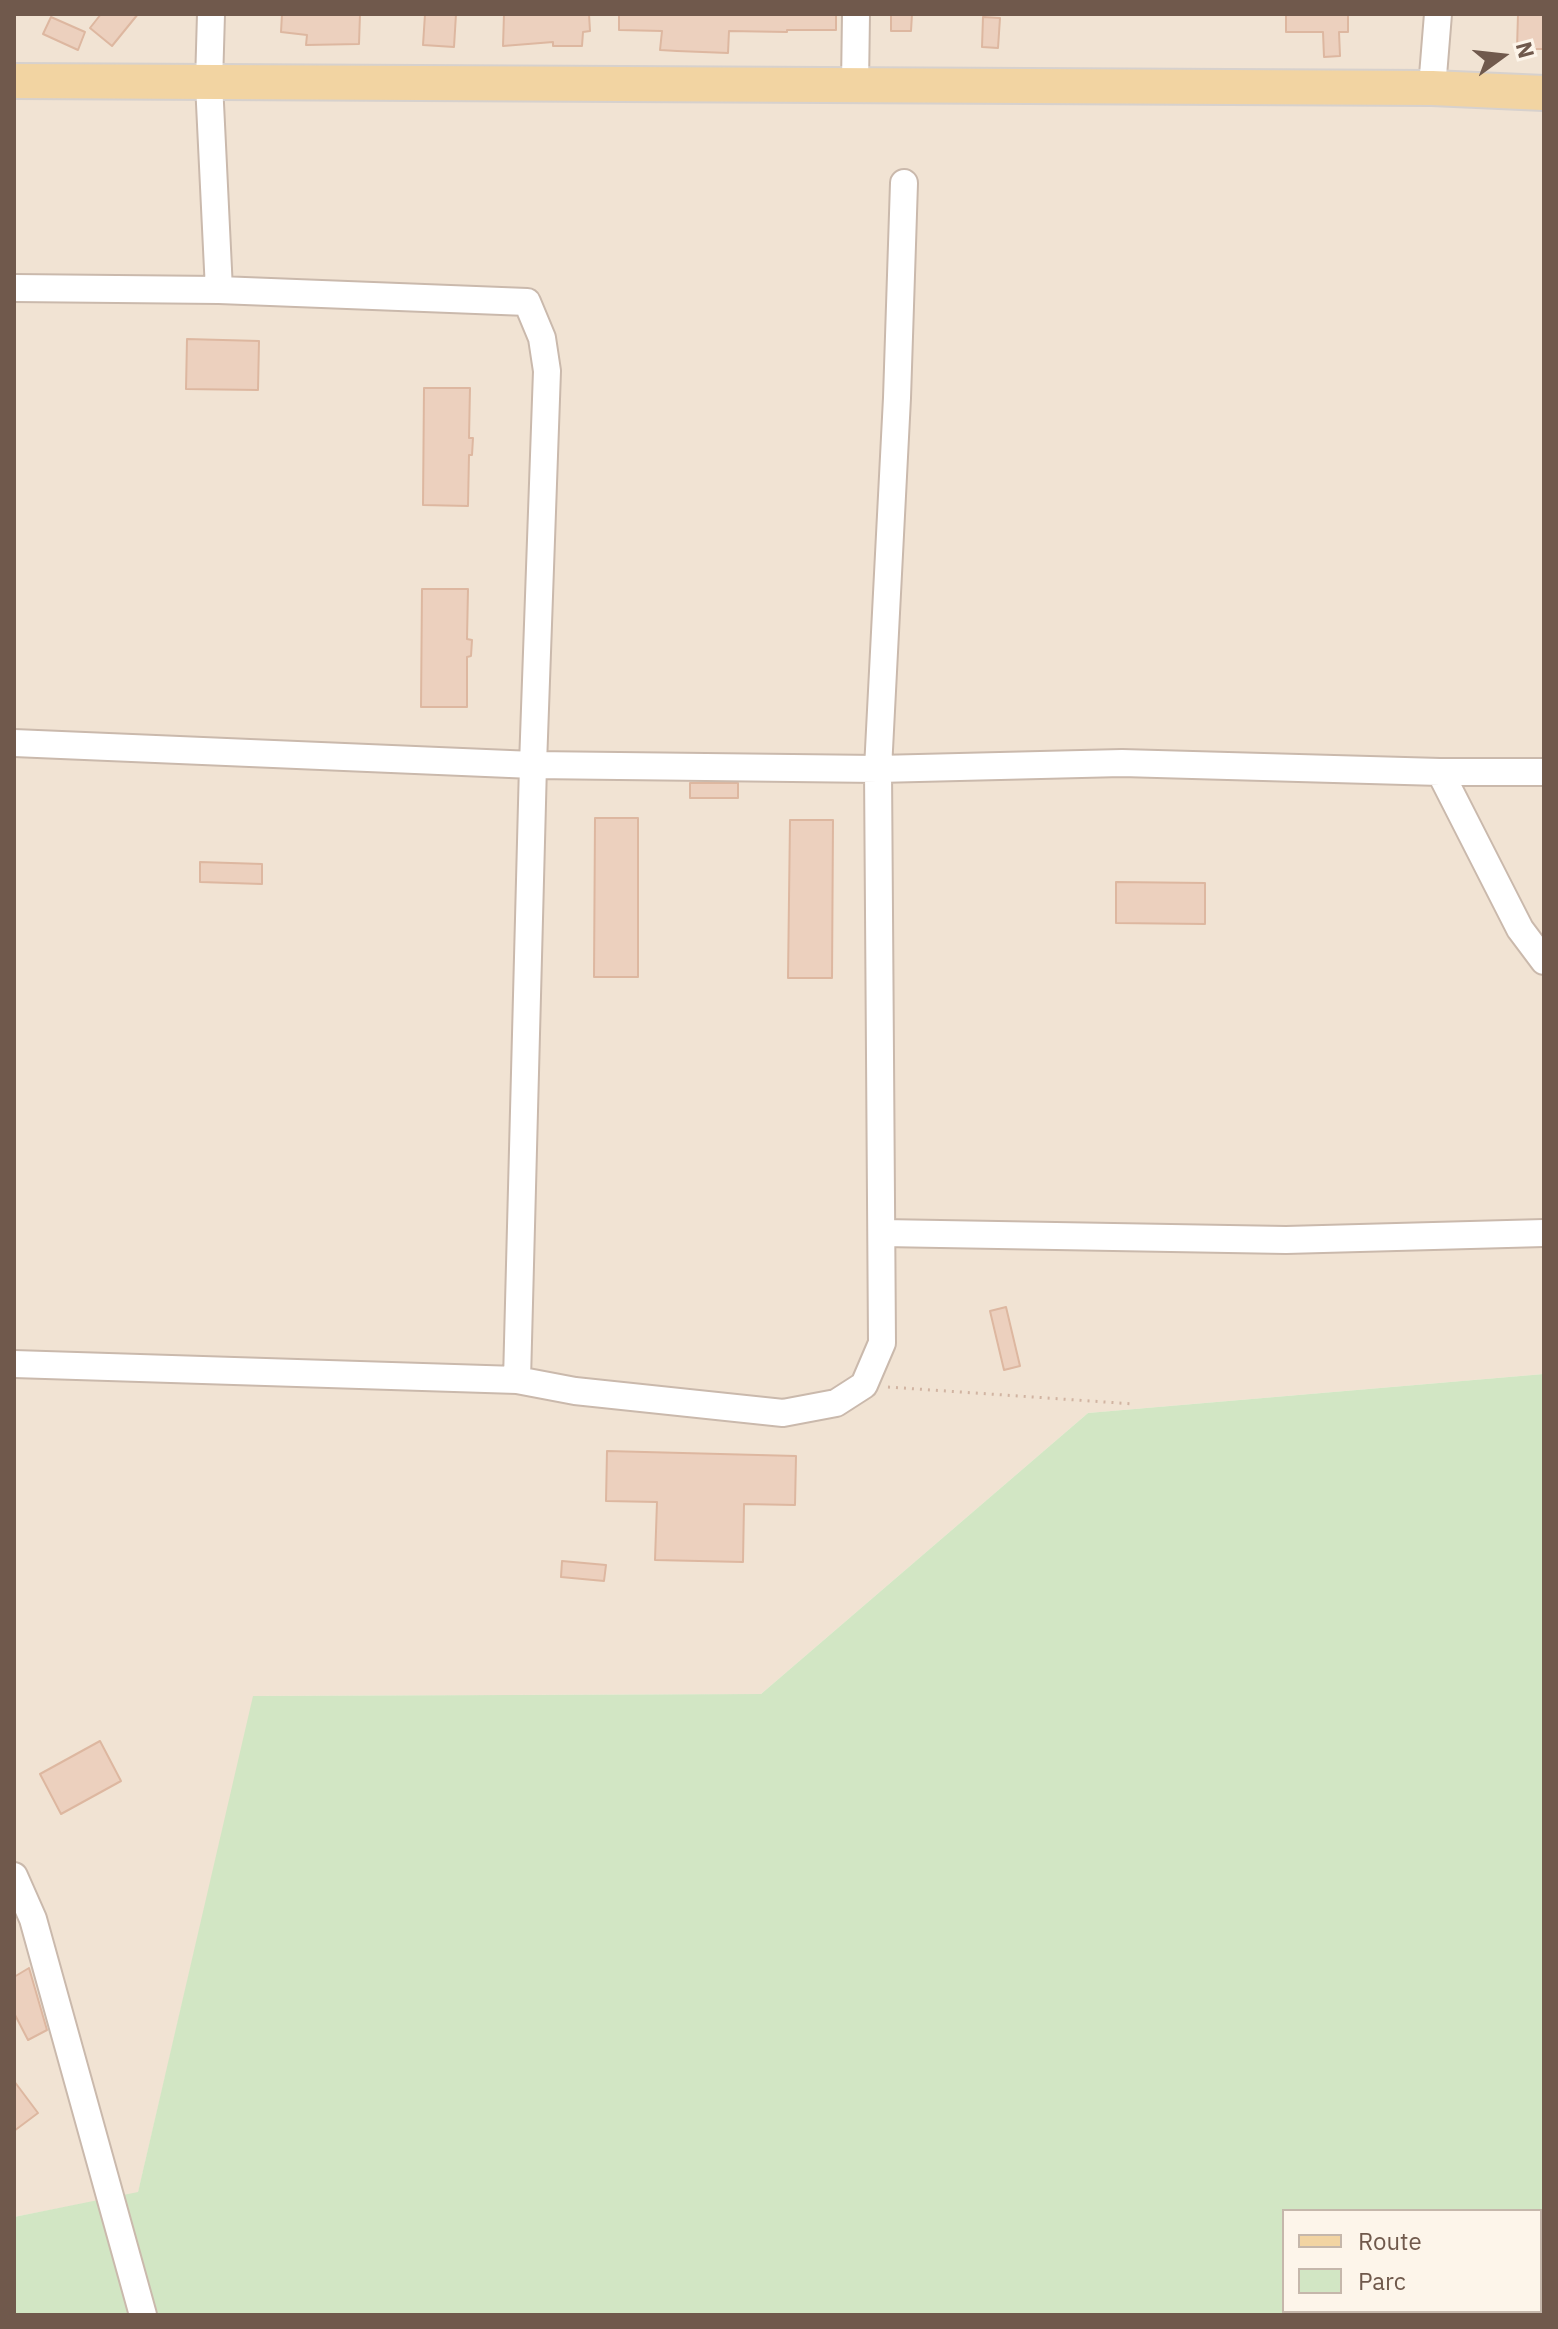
<!DOCTYPE html>
<style>
body{margin:0}
#map{position:relative;width:1558px;height:2329px;overflow:hidden;background:#faf1e4;font-family:"IBM Plex Sans",sans-serif}
canvas{display:block}
.frame{position:absolute;inset:0;border:16px solid #70594c;pointer-events:none}
.legend{position:absolute;left:1282px;top:2209px;width:260px;height:104px;box-sizing:border-box;background:#fdf5ea;border:2px solid #c5b7ab;margin:0;padding:10px 14px;list-style:none;font-size:24px;color:#70594c}
.legend li{display:flex;align-items:center;gap:16px;height:40px}
.legend b{width:40px;border:2px solid #c5b7ab}
.north{position:absolute;left:1462px;top:16px;width:80px;height:80px;-webkit-text-stroke:6px #fdf5ea;paint-order:stroke;rotate:75deg;font-size:22px;font-weight:700;line-height:32px;text-align:center;color:#70594c}
.north::after{content:'';display:block;margin:auto;width:28px;height:36px;background:#70594c;clip-path:polygon(50% 0,100% 100%,50% 72%,0 100%)}
</style>
<div id="map">
<canvas width="1558" height="2329"></canvas>
<div class="frame"></div>
<ul class="legend">
<li><b style="height:10px;background:#f2d4a2"></b>Route</li>
<li><b style="height:22px;background:#d2e6c4"></b>Parc</li>
</ul>
<div class="north">N</div>
</div>
<script>
const context = document.querySelector('canvas').getContext('2d');
context.lineJoin = 'round';
function fillPath(path, color) {
  context.fillStyle = color;
  context.fill(path, 'evenodd');
}
function poly(rows) {
  const path = new Path2D();
  for (const r of rows) {
    path.moveTo(r[0], r[1]);
    for (let i = 2; i < r.length; i += 2) path.lineTo(r[i], r[i + 1]);
  }
  return path;
}
function stroke(path, color, width, dash) {
  context.strokeStyle = color;
  context.lineWidth = width;
  context.lineCap = dash ? 'butt' : 'round';
  context.setLineDash(dash || []);
  context.stroke(path);
}
fillPath(poly([
 [14,14,1544,14,1544,1374,1088,1413,761,1694,254,1696,138,2193,14,2217]
]), '#f1e3d3');
fillPath(poly([
 [1544,1374,1544,2315,14,2315,14,2217,138,2192,253,1696,761,1694,1088,1413],
 [1284,2211,1540,2211,1540,2311,1284,2311]
]), '#d2e6c4');
const building = poly([
 [101,14,138,14,112,46,90,28,101,14],
 [282,14,360,14,359,44,306,45,307,35,281,32,282,14],
 [425,14,456,14,454,47,423,45,425,14],
 [504,14,589,14,590,31,583,32,582,46,553,46,553,42,503,46,504,14],
 [619,14,836,14,836,30,787,30,787,32,729,31,728,53,677,51,660,50,662,31,619,30,619,14],
 [891,14,912,14,911,31,891,31,891,14],
 [1286,14,1348,14,1348,32,1339,32,1340,56,1324,57,1323,32,1286,32,1286,14],
 [1518,14,1544,14,1544,49,1517,49,1518,14],
 [51,17,85,32,78,50,43,34,51,17],
 [983,17,1000,18,998,48,982,47,983,17],
 [187,339,259,341,258,390,186,389,187,339],
 [424,388,470,388,469,438,473,438,472,455,469,455,468,506,423,505,424,388],
 [422,589,468,589,467,639,472,640,471,656,467,657,467,707,421,707,422,589],
 [690,783,738,783,738,798,690,798,690,783],
 [595,818,638,818,638,977,594,977,595,818],
 [790,820,833,820,832,978,788,978,790,820],
 [200,862,262,864,262,884,200,882,200,862],
 [1116,882,1205,883,1205,924,1116,923,1116,882],
 [1006,1307,1020,1366,1004,1370,990,1311,1006,1307],
 [607,1451,796,1456,795,1505,744,1504,743,1562,655,1560,657,1502,606,1501,607,1451],
 [562,1561,606,1565,604,1581,561,1577,562,1561],
 [100,1741,121,1781,61,1814,40,1774,100,1741],
 [29,1968,47,2030,28,2040,14,2013,14,1977,29,1968],
 [14,2081,38,2113,14,2131,14,2081]
]);
fillPath(building, '#ecd0be');
stroke(building, '#ddb7a0', 2);
const minor = poly([
 [855,85,856,14],
 [1432,88,1438,14],
 [14,288,219,290],
 [14,743,533,765,878,769,1122,763,1440,772,1544,772],
 [1440,772,1520,929,1544,961],
 [883,1233,1286,1240,1544,1233],
 [14,1364,517,1380,533,765,547,371,542,338,527,302,219,290,209,83,211,14],
 [517,1380,575,1391,783,1413,836,1403,864,1385,882,1343,878,769,897,398,904,183],
 [14,1876,33,1919,143,2315]
]);
const major = poly([
 [14,81,1432,88,1544,93]
]);
stroke(minor, '#cab9ac', 30);
stroke(major, '#d7d1cd', 38);
stroke(poly([
 [888,1387,1134,1404]
]), '#d1b4a2', 3, [2, 6]);
stroke(minor, '#fff', 26);
stroke(major, '#f2d4a2', 34);
</script>
